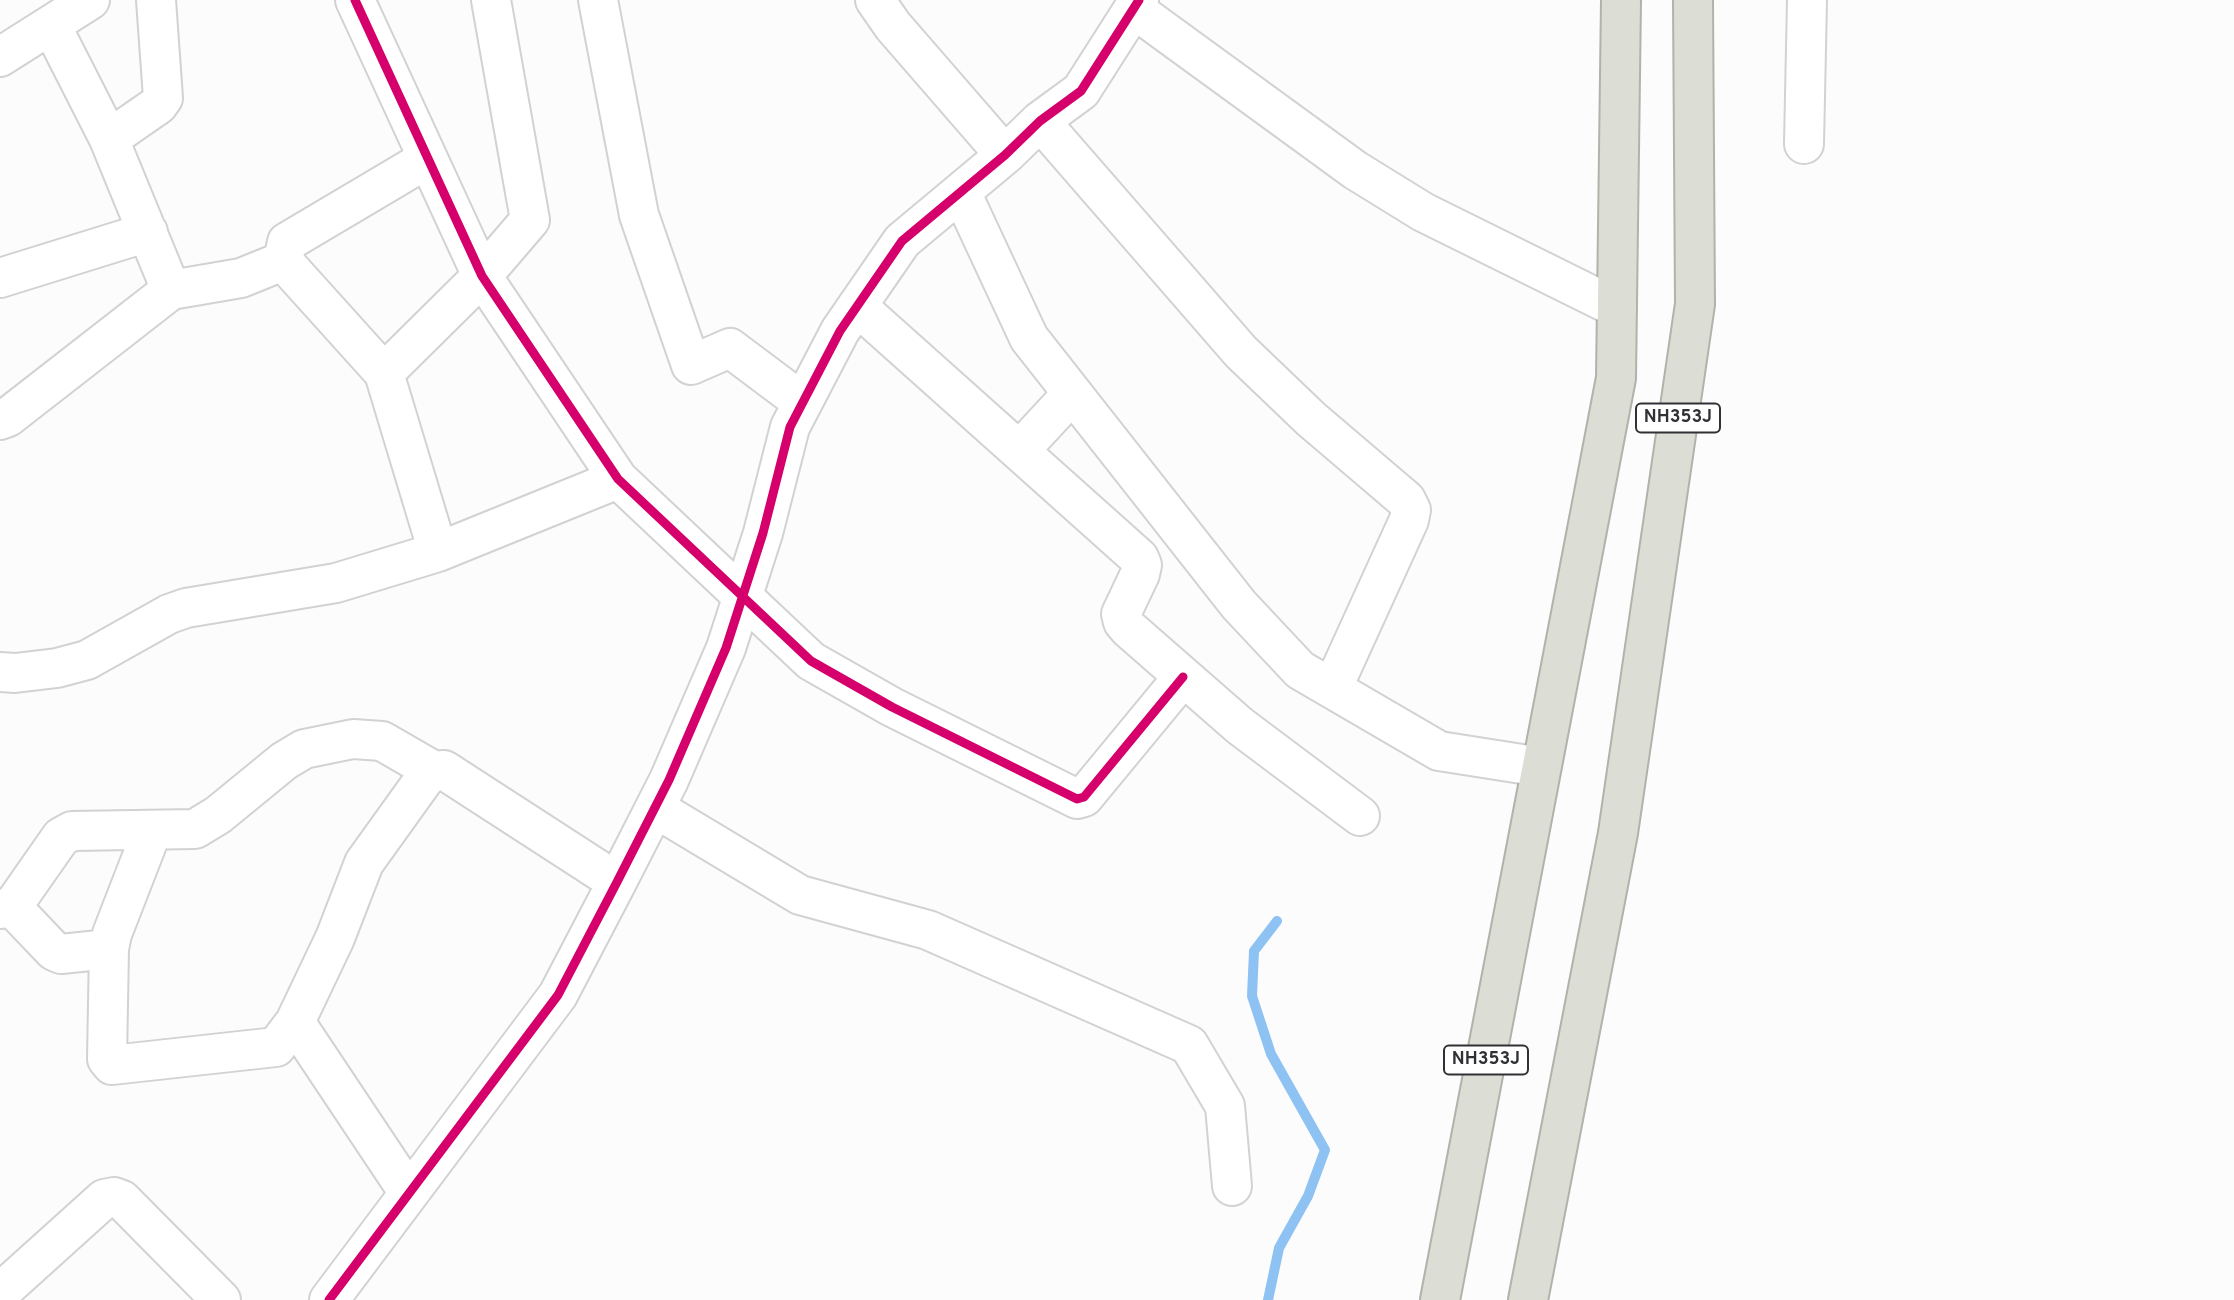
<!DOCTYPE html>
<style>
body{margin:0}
canvas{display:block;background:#fcfcfd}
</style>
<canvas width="2234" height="1300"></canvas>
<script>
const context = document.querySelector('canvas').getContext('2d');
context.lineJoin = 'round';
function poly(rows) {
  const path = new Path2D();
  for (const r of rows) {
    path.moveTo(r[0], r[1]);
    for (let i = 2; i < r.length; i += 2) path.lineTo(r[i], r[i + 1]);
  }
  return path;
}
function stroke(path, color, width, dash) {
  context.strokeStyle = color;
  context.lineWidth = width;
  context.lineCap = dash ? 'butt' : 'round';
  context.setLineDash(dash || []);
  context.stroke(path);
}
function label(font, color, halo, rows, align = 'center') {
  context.font = font + ' Overpass,sans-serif';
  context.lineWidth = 5;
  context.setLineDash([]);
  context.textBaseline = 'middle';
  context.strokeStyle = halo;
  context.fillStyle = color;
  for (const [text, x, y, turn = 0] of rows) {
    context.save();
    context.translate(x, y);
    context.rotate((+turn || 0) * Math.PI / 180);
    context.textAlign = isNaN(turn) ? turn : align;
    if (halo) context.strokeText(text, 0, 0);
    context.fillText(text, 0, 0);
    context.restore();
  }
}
stroke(poly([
 [1268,1300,1279,1248,1308,1196,1325,1150,1271,1054,1252,996,1254,951,1277,921]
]), '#8ec2f3', 10);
const minor = poly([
 [355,0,482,276,618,479,811,661,892,707,1077,799,1084,797,1183,677],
 [598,0,639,215,691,365,730,348,802,402],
 [875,0,893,26,1005,155],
 [1134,9,1355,170,1423,212,1617,308],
 [0,57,90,0],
 [1040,121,1241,352,1311,419,1406,500,1411,510,1409,520,1332,689],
 [109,139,158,105,163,98,156,0],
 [1804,144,1807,0],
 [961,192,1029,338,1239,605,1300,670,1439,751,1541,767],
 [283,261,287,242,427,159],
 [0,278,148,232],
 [171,290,241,278,283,261,384,373,438,552],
 [857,306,1139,558,1142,565,1140,574,1121,614,1123,622,1129,629,1240,726,1360,816],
 [384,373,482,276,530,220,491,0],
 [0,420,8,417,171,290,109,139,51,25],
 [1020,450,1072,394],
 [0,672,15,673,57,668,87,660,169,614,186,608,336,583,438,552,618,479],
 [655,808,800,895,928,930,1189,1045,1225,1106,1232,1186],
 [152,831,112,934,109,949,107,1059,112,1065,276,1047,295,1022,335,938,364,863,425,778,434,771,444,770,617,882],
 [12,907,61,837,72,831,195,829,218,815,284,761,304,749,353,739,382,741,434,771],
 [0,909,12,907,54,951,61,954,109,949],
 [295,1022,409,1193],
 [2,1291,104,1199,114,1197,122,1200,221,1300],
 [329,1300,558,995,617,882,669,780,726,648,763,533,790,427,840,331,902,241,1005,155,1040,121,1081,91,1139,0]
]);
const highway = poly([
 [1440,1300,1616,378,1621,0],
 [1528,1300,1618,833,1695,304,1693,0]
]);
stroke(minor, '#d1d2d4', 42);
stroke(highway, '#b1b3ab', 42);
stroke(minor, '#fff', 38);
stroke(highway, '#dcddd5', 38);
stroke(poly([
 [355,0,482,276,618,479,811,661,892,707,1077,799,1084,797,1183,677],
 [329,1300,558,995,617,882,669,780,726,648,763,533,790,427,840,331,902,241,1005,155,1040,121,1081,91,1139,0]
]), '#d6006c', 9);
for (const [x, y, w] of [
 [1678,418,84],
 [1486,1060,84]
]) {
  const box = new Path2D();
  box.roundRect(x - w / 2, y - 14.5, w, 29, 5);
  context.fillStyle = '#fff';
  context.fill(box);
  stroke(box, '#303135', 2);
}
label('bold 18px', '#303135', null, [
 ["NH353J",1678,418],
 ["NH353J",1486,1060]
]);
</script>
